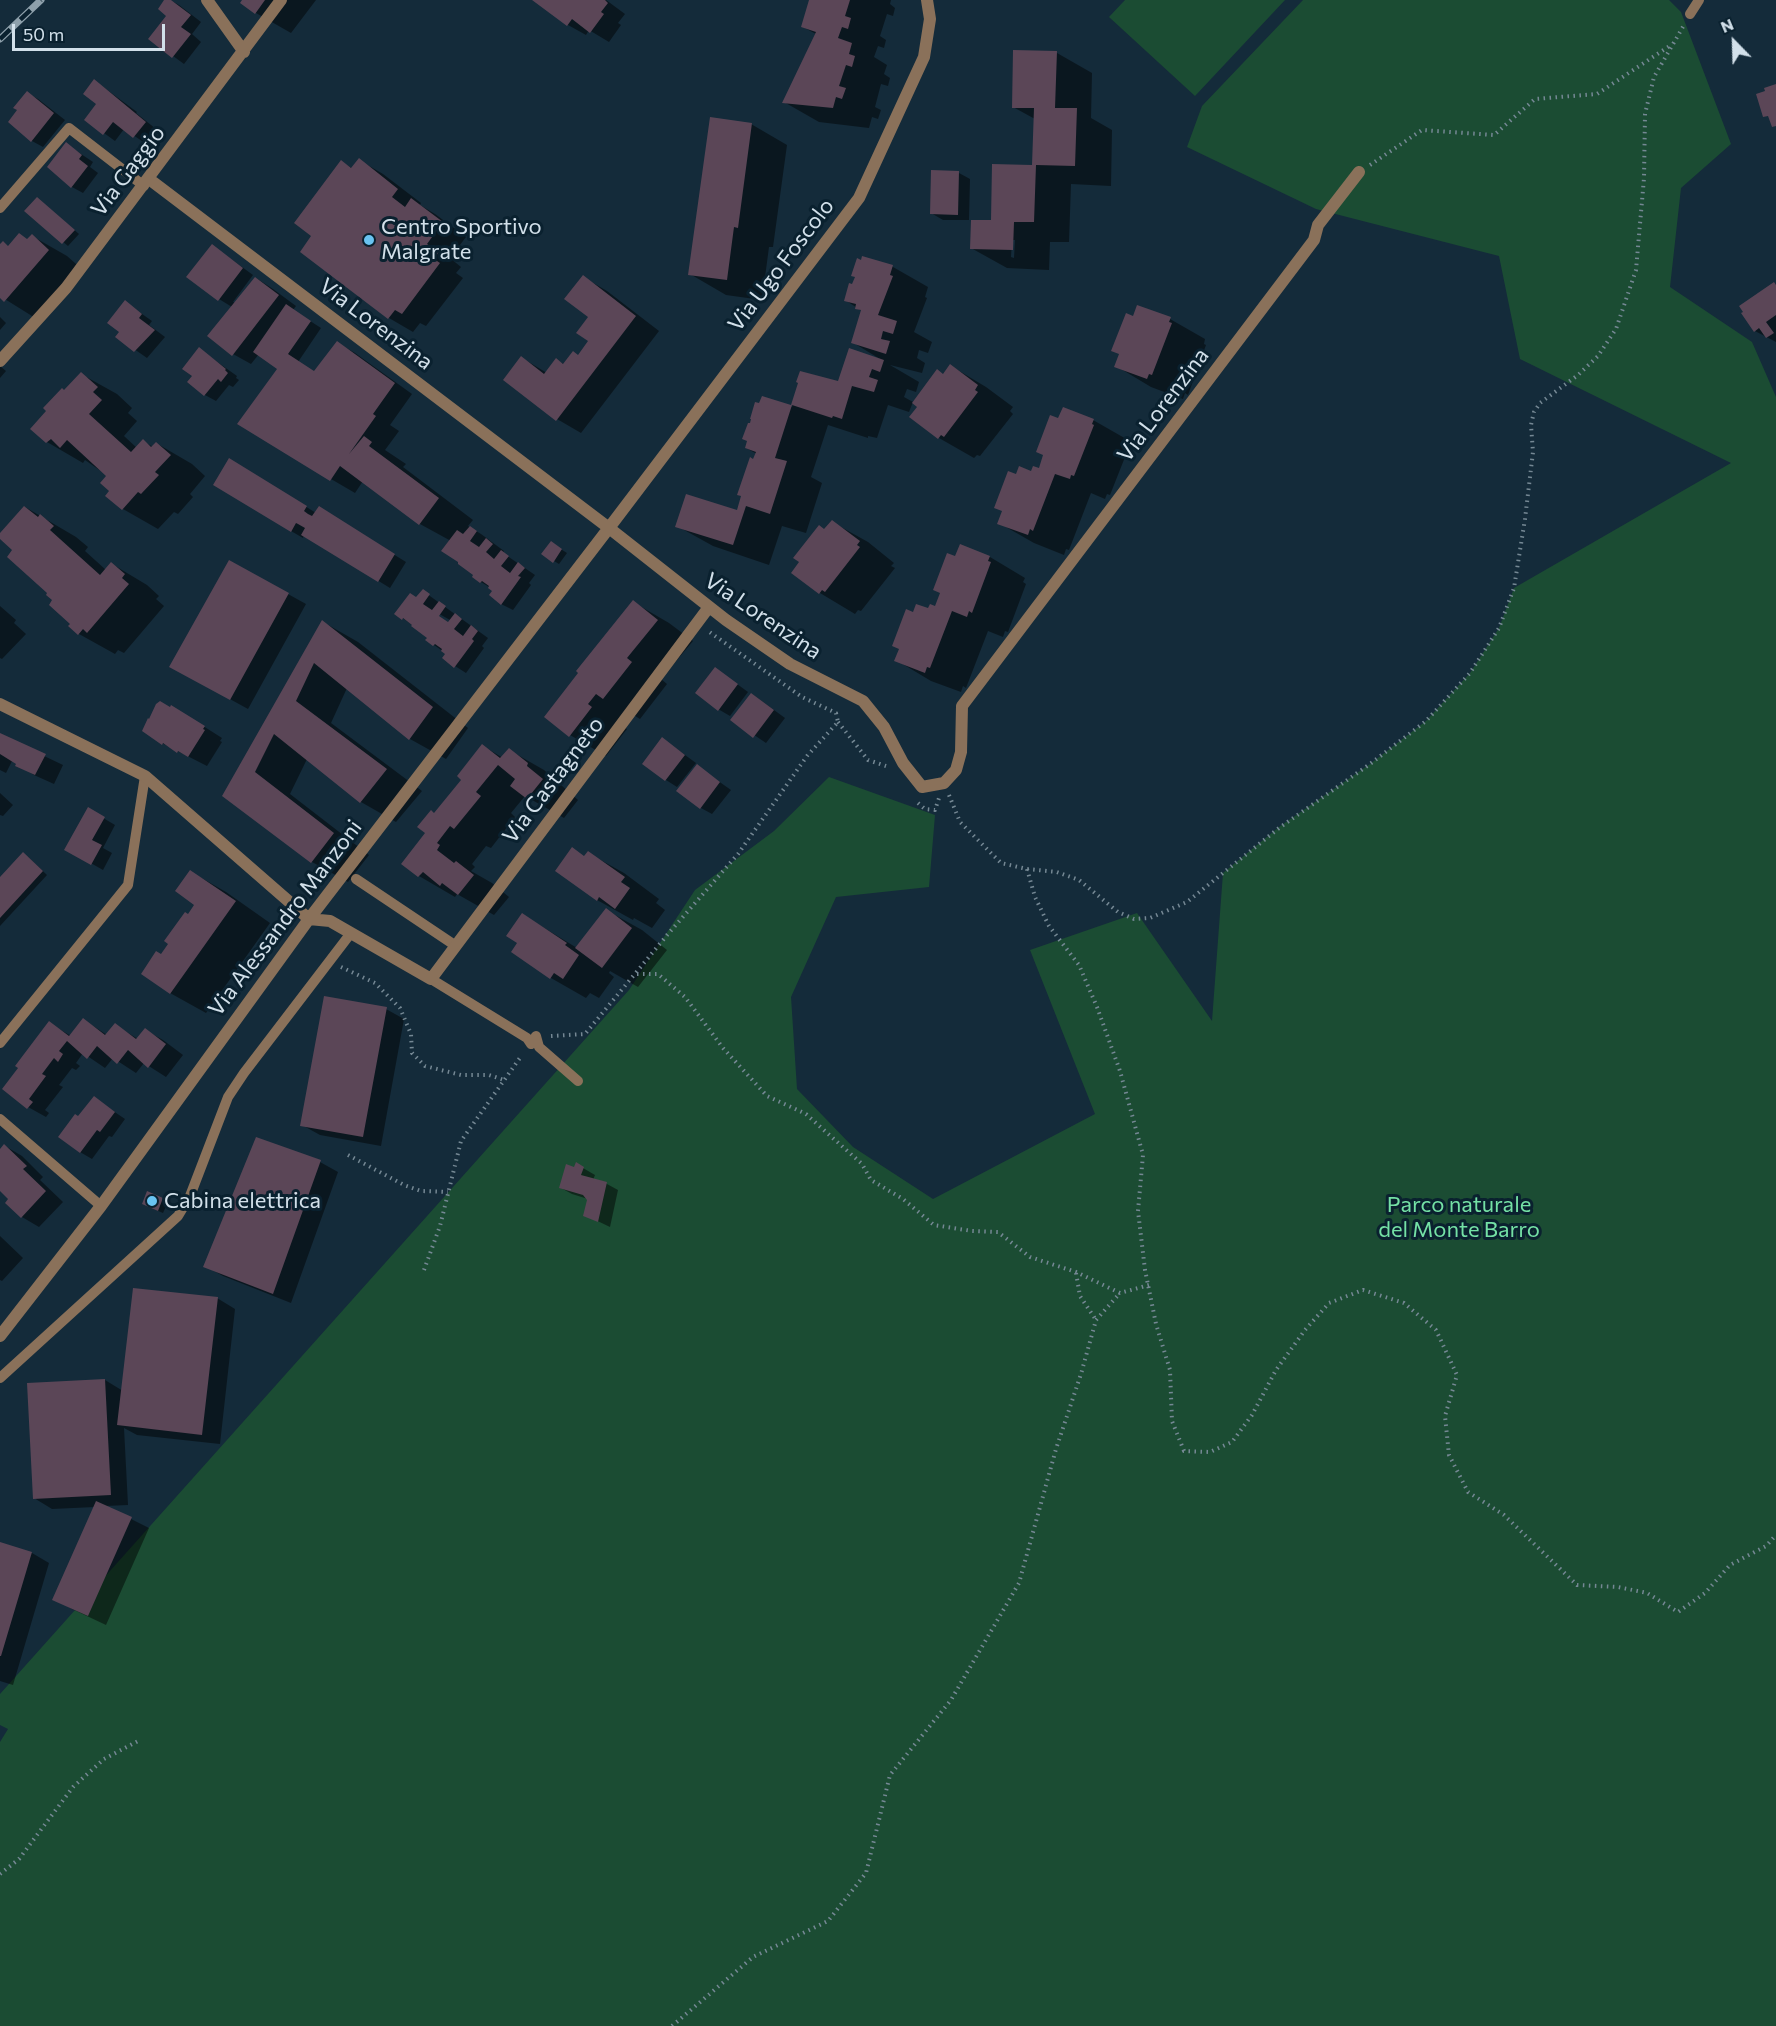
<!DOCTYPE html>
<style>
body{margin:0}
#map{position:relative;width:1776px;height:2026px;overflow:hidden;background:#142b3a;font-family:Commissioner,sans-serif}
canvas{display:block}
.north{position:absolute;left:1704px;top:12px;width:60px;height:60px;-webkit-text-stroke:4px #0a212f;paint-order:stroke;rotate:337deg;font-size:16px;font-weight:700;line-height:24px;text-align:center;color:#d2e0ea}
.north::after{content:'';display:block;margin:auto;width:21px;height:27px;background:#d2e0ea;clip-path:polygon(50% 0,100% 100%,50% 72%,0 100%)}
.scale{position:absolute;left:12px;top:24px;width:153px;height:27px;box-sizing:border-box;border:3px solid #d2e0ea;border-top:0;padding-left:8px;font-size:18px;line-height:21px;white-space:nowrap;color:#d2e0ea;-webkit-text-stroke:4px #0a212f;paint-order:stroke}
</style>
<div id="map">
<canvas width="1776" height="2026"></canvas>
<div class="north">N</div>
<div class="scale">50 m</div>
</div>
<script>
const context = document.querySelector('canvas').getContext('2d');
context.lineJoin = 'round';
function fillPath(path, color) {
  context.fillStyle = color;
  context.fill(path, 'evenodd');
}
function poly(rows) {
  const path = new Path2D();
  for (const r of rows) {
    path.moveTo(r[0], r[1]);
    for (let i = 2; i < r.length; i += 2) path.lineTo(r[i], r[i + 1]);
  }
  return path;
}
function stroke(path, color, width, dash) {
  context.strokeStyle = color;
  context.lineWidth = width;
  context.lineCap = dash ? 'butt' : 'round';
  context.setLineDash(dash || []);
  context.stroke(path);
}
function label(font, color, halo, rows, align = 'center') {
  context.font = font + ' Commissioner,sans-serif';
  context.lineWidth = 6;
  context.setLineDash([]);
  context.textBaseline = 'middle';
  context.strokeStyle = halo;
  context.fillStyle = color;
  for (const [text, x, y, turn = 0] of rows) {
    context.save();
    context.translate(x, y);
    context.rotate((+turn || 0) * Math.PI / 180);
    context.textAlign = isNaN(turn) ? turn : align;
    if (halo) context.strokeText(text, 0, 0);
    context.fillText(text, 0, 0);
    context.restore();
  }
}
fillPath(poly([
 [1125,0,1285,0,1195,96,1109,17],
 [1303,0,1669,0,1681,12,1731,144,1681,188,1670,287,1752,342,1776,397,1776,2026,0,2026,0,1742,8,1729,0,1725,0,1694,629,990,695,890,774,831,829,777,935,815,929,887,836,897,791,997,797,1089,853,1147,933,1199,1095,1114,1030,950,1137,913,1212,1021,1223,873,1279,827,1370,764,1426,721,1470,673,1499,628,1514,588,1731,463,1520,359,1499,256,1316,209,1187,147,1202,106]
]), '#1b4c33');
fillPath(poly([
 [166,0,170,0,179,5,201,22,192,34,201,42,184,64,150,39,168,15],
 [244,0,316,0,291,33,256,13],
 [535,0,606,0,625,14,618,23,621,25,609,42,589,30,586,35,568,25],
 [811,0,891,0,890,4,895,8,893,16,887,14,880,36,886,40,884,48,878,46,874,57,887,65,884,74,890,78,888,86,881,84,875,107,881,110,878,119,872,117,869,128,819,122,784,102,816,34,803,27],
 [1057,53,1092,73,1091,118,1112,130,1111,186,1071,184,1069,242,1050,242,1049,270,1007,268,971,248,1033,167,1035,119,1013,107],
 [1012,240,1015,240,1014,258,1011,257],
 [95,81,137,112,136,113,156,129,145,143,124,129,115,141,86,120,98,104],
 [27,93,38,99,65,120,43,147,32,141,19,110],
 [751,124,787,145,773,247,769,247,762,300,726,295,690,274],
 [66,144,93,162,90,167,98,173,83,193,72,187],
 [359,160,383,174,421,203,420,205,435,214,466,237,450,258,461,267,456,273,463,278,426,326,420,323,413,332,389,318,302,252,314,236,342,162,353,169],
 [959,173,970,179,969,220,943,220,931,213],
 [42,202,79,234,68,246,26,211],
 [19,235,28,240,32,236,67,256,84,271,40,321,0,296,0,246,9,247],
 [213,246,253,275,233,302,236,303,256,278,273,289,296,306,293,310,321,328,298,362,315,372,338,343,355,353,412,394,390,425,399,431,385,450,406,464,403,467,473,520,468,526,481,534,504,551,503,553,535,575,529,583,531,585,513,610,501,604,494,590,481,582,451,541,420,524,363,481,355,493,331,479,279,368,259,354,251,364,233,354,232,307,219,299],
 [863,258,893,267,928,287,925,297,927,298,914,332,932,342,928,353,919,350,917,358,925,363,922,373,890,365,919,382,916,392,907,389,904,397,913,402,909,412,888,405,877,438,868,436,868,438,828,425,811,477,822,483,806,533,782,526,769,565,713,546,677,526,738,512,757,454,746,448,751,425,763,397,792,407,800,383,839,383,880,360,880,359,852,342,862,311,845,300,853,286],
 [583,277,607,291,659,331,581,433,557,419,522,358,547,373,557,360,565,365,579,356,590,341,590,317],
 [1774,284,1776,285,1776,342,1755,331],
 [125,302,152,321,149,325,165,337,147,358,117,337,121,332],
 [0,317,6,323,0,330],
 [1134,318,1170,319,1205,339,1204,344,1206,345,1188,395,1185,393,1183,399,1151,387,1116,366],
 [199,349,237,376,236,378,239,380,233,387,229,385,216,401,205,395,194,376],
 [0,366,6,371,0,378],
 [951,366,986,387,1013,407,1010,411,1013,414,980,456,977,455,974,458,939,438],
 [81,374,117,394,132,408,128,413,137,421,124,436,137,448,143,441,153,447,156,443,192,464,205,476,190,494,193,497,178,514,174,512,158,529,123,509,112,491,108,476,85,460,83,463,47,442,32,429],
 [1059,420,1093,420,1128,440,1127,445,1129,447,1110,495,1107,494,1105,499,1091,493,1069,550,1066,549,1064,555,1034,543,999,523,1017,476,1039,470],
 [241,466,316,513,330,515,406,562,390,588,304,535,303,538,291,531],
 [25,507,76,537,88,547,85,551,106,570,112,564,147,585,159,596,156,599,164,606,124,653,118,650,115,654,79,634,49,593,14,550,0,538,0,535],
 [832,522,868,542,894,563,891,566,895,568,861,611,858,610,855,614,820,593,825,530],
 [556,546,567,553,559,564,554,561],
 [960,546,990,557,1025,578,1023,582,1026,584,1008,632,1005,631,1003,637,988,631,966,688,963,686,961,692,931,681,896,660,914,614,936,607],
 [230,562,306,604,248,709,188,676],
 [423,591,488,638,482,646,484,648,466,673,455,666,447,654,434,645,429,637,397,614,417,599],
 [434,611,450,620,450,624,432,613],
 [633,602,669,623,693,641,661,679,667,684,640,719,632,714,623,726,627,729,606,756,570,735],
 [0,606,16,620,14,623,26,634,2,659,0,658],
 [323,622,358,642,468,728,446,759,410,739,347,688,331,723,422,791,396,822,361,802,307,759,290,794,369,855,348,882,312,862,224,796],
 [715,668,748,692,730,716,718,709],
 [752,694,785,718,766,743,732,720],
 [189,717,222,738,220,741,222,742,207,766,154,739],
 [0,735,63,765,54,784,34,775,12,761,6,773,0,770],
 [663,739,696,763,677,787,666,780],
 [483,746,503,758,509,750,544,770,578,800,564,818,525,796,511,813,515,817,491,848,486,846,472,864,475,867,471,871,492,883,509,897,494,915,457,894,455,897,419,876,403,863,427,832,435,814,463,779],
 [697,766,731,790,712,814,701,808],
 [0,793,13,805,3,816,0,815],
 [88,809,115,825,103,848,112,853,103,870,66,849],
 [572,849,585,857,588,853,624,873,659,899,656,903,665,910,652,928,634,918,633,920,597,900],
 [28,857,47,875,0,926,0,879],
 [191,872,226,892,270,923,206,1013,170,993,161,956,196,905],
 [606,910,642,930,667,950,638,987,610,971,609,973,614,977,599,998,590,993,586,998,551,978,519,943,523,915,577,948],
 [386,1009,404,1019,381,1146,320,1135,302,1125],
 [84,1020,107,1035,115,1025,138,1039,145,1030,163,1040,183,1055,166,1077,144,1063,136,1073,113,1058,105,1068,83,1053,76,1063,80,1066,76,1070,72,1068,59,1085,63,1087,45,1110,49,1113,46,1117,28,1107,4,1089,49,1023,71,1036],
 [94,1098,125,1119,112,1137,109,1136,92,1159,80,1152,79,1118],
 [5,1146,22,1156,43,1177,40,1180,63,1202,39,1227,22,1217,11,1199,0,1190,0,1151],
 [320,1162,338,1172,291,1303,223,1276,205,1266],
 [583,1168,595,1175,593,1180,607,1184,618,1190,610,1227,585,1215,588,1199,572,1194,561,1188,574,1169],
 [148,1193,168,1202,163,1213,149,1207],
 [0,1236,23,1258,2,1281,0,1280],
 [217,1298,235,1309,220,1444,137,1435,124,1428,128,1505,105,1506,149,1528,106,1625,72,1609,54,1599,95,1507,52,1509,34,1498,105,1380,123,1391],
 [0,1544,32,1553,49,1563,13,1685,0,1681]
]), '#0007');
fillPath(poly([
 [164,0,171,0,191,15,181,27,191,34,172,58,148,39,166,16,158,9],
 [242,0,265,0,255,14,240,3],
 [532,0,605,0,608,3,601,12,604,14,590,33,572,19,567,26],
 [809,0,850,0,845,16,851,18,848,29,842,27,838,38,852,43,849,54,855,56,852,67,846,65,839,86,846,88,842,99,836,97,833,108,782,103,816,32,801,27],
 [1013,50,1057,51,1055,108,1077,108,1075,166,1036,165,1034,222,1014,222,1013,250,970,249,971,220,991,220,992,164,1032,165,1034,108,1012,108],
 [94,79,146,122,133,138,113,122,103,135,84,120,96,104,83,94],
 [1776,84,1776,126,1772,127,1768,116,1763,117,1756,94,1765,91,1764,88],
 [27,91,54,113,31,142,8,122,17,110,13,108],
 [710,117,752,123,738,228,734,227,727,280,688,275],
 [66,142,82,155,79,159,88,166,71,188,47,167],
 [359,158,398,189,392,197,405,207,411,198,443,222,427,244,439,252,434,259,440,263,402,314,395,310,388,319,300,252,311,236,294,223,341,160,351,168],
 [931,170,959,171,958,215,930,214],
 [37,197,75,230,62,244,24,211],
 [19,233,27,239,32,234,49,250,4,302,0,298,0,244,3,241,8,246],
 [212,244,243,268,218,301,186,277],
 [862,256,893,265,890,275,893,276,878,315,897,321,893,334,883,331,881,339,890,341,886,354,851,343,861,310,855,309,856,304,844,301,849,283,852,284,855,277,851,276,857,258,861,260],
 [583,275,636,316,556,421,503,380,521,356,544,374,556,358,563,364,573,351,578,355,588,341,576,333,588,317,564,299],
 [255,277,279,295,232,356,207,336],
 [1774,282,1776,285,1776,315,1766,322,1774,333,1766,338,1759,328,1754,332,1741,313,1743,312,1739,306],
 [125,300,142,314,139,318,155,330,134,352,115,337,119,332,107,323],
 [286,304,311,321,288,354,314,371,337,341,395,383,373,414,376,416,349,454,364,436,372,442,369,446,439,498,419,525,340,466,330,481,237,424,277,369,253,352],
 [1137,305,1171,317,1169,322,1172,323,1152,375,1149,374,1147,379,1114,367,1119,354,1111,351,1126,313,1133,316],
 [199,347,226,369,225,370,228,373,221,382,218,379,204,396,187,382,192,376,182,369],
 [849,348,884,360,880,372,872,369,869,377,878,380,874,392,852,386,842,419,833,416,832,418,792,405,775,458,787,461,770,514,746,506,733,545,675,527,686,494,737,510,741,496,737,495,750,457,753,459,756,452,745,448,747,441,742,439,748,423,750,423,751,419,750,419,755,402,759,403,762,396,791,405,798,383,796,382,800,371,838,381],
 [950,364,978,385,975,390,978,392,944,437,941,435,938,439,909,417,917,407,912,403,937,369,943,374],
 [81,372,98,387,93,392,102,400,89,414,131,452,143,439,151,447,156,442,171,455,155,472,159,475,141,494,138,492,122,510,105,496,109,491,100,483,106,476,67,440,60,448,51,439,46,443,30,429,46,411,43,408,62,388,64,390],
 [1063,407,1094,419,1092,424,1094,425,1074,476,1071,475,1070,479,1055,474,1033,531,1030,529,1028,535,997,524,1002,511,994,508,1008,471,1016,474,1019,466,1031,471,1033,466,1039,468,1043,455,1036,452,1050,415,1058,418],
 [229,458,307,506,304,511,308,514,312,516,319,506,395,554,378,582,301,535,305,528,298,524,296,523,291,532,213,485],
 [24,506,38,517,40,514,54,526,50,530,100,575,111,562,125,574,122,578,129,584,87,633,83,629,78,635,68,626,70,624,49,605,52,600,46,595,47,593,7,557,12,550,0,539,0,533],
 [832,520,860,541,857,545,860,547,825,592,822,590,819,594,791,573,799,562,793,558,819,525,824,529],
 [470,526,477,531,470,541,479,547,486,538,493,544,486,552,494,559,501,550,509,556,501,566,510,573,518,562,525,568,518,576,521,577,501,605,489,595,492,591,488,588,489,586,482,581,480,583,472,577,473,575,458,564,458,562,441,551,457,530,463,534],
 [551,541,562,549,553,563,541,554],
 [960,544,990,556,988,561,991,562,972,613,969,611,967,617,952,611,930,668,927,667,925,673,894,661,899,649,892,646,906,609,913,612,916,604,928,608,930,604,935,606,940,593,933,590,947,553,955,556],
 [229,560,289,593,230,700,169,667],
 [423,589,430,594,423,604,432,610,439,601,446,606,439,616,448,622,455,613,462,619,454,629,463,636,471,625,478,631,472,639,474,641,454,668,442,658,445,654,441,651,442,649,435,644,433,646,425,640,427,638,411,626,412,625,403,618,402,620,394,614,410,593,416,597],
 [633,600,658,620,627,658,632,662,603,699,596,694,588,704,592,707,569,737,544,717,578,673,576,671],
 [322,620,433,707,409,740,314,663,296,701,387,769,360,803,274,734,255,772,334,833,311,863,222,796],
 [715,667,738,684,718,711,695,693],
 [751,693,774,710,753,738,730,720],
 [160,701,170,707,171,705,205,726,203,729,205,730,188,757,178,751,177,753,163,743,162,745,142,731,148,718,149,719,156,704],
 [0,733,46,754,35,775,15,766,16,764,0,754],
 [662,737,685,755,665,781,642,764],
 [482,744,500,758,509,748,528,763,527,766,543,779,527,799,510,786,515,779,498,765,476,792,481,796,454,829,450,826,437,843,440,845,437,850,454,863,456,861,474,875,458,895,442,883,440,886,423,872,418,877,401,864,425,833,417,827,431,810,434,813,461,780,457,776],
 [697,764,720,782,700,809,676,791],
 [88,807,105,817,92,840,102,845,91,865,64,850],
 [572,847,584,856,588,851,625,877,621,882,630,888,615,909,599,897,597,901,555,871],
 [23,852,43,871,0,918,0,877],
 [190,870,236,901,170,994,141,974,156,951,161,954,168,944,164,941,185,912,188,914,194,905,175,891],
 [606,908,632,928,602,968,575,948],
 [522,913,567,943,565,945,579,955,563,979,554,973,550,979,511,952,517,943,506,936],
 [324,996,387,1007,363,1137,300,1126],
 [83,1018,105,1035,115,1023,136,1039,145,1028,166,1044,148,1068,128,1050,117,1064,97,1046,87,1059,67,1041,59,1051,63,1054,58,1062,54,1058,42,1074,46,1076,29,1099,33,1102,27,1109,2,1089,18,1068,15,1066,49,1021,69,1036],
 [94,1096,115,1112,100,1132,97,1130,80,1153,58,1137,75,1114,78,1116],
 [256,1137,321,1160,273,1294,203,1267],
 [4,1144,27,1166,23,1169,46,1191,21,1218,5,1203,8,1199,0,1191,0,1149],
 [576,1162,584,1167,581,1175,607,1182,598,1222,583,1216,587,1200,583,1195,559,1188,566,1164,574,1167],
 [147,1191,163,1198,158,1211,142,1204],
 [133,1288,218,1297,202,1435,117,1425],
 [105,1379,111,1495,33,1499,27,1383],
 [96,1501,132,1517,88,1616,52,1600],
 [0,1542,32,1552,1,1656,0,1656]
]), '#5b4657');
stroke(poly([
 [1370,165,1422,130,1494,135,1535,99,1597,94,1671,45],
 [838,722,868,760,886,766],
 [949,795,960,822,1001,863,1027,869,1057,872,1079,880,1118,912,1134,919,1150,918,1187,902,1279,828,1370,764,1426,721,1470,673,1499,628,1514,588,1525,519,1533,452,1531,425,1534,412,1540,403,1578,375,1598,356,1616,329,1636,270,1644,178,1645,114,1654,77,1684,25],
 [918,803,925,809,935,810,939,798],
 [1027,869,1035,897,1049,926,1079,965,1097,1007,1120,1071,1143,1155,1138,1211,1145,1270,1156,1324,1170,1370,1172,1421,1184,1451,1210,1452,1232,1442,1252,1415,1276,1370,1305,1330,1329,1303,1363,1290,1404,1303,1436,1330,1457,1375,1445,1416,1449,1455,1468,1492,1504,1515,1577,1585,1618,1587,1647,1593,1678,1612,1705,1593,1730,1565,1766,1546,1776,1535],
 [341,967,375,983,400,1008,411,1034,412,1053,425,1066,461,1075,489,1075,504,1080],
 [637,974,658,974,685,997,723,1048,767,1096,806,1114,862,1164,871,1180,903,1199,934,1225,972,1231,998,1232,1030,1257,1076,1272,1120,1293,1149,1285],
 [551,1036,585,1034,668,934,738,854,807,756,838,722,836,713,802,697,708,631],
 [348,1155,404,1185,421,1191,448,1192],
 [424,1270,440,1226,461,1141,522,1055],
 [1076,1273,1080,1296,1096,1320],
 [0,1874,19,1859,73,1787,104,1759,138,1741],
 [672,2026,753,1957,828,1921,866,1873,890,1775,951,1700,1019,1583,1056,1449,1081,1374,1096,1320,1120,1293]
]), '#758894', 4, [1.5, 4.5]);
stroke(poly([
 [1690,14,1699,0],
 [0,208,69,128,144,186],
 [356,879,456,946],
 [431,979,527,1038,531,1044,536,1036,539,1047,578,1081],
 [0,1043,128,885,145,776],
 [0,1119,101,1206],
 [0,1378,178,1216,190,1196,228,1097,244,1073,351,933]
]), '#8a715a', 10);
stroke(poly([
 [207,0,244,52],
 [149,179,609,528,726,620,790,664,863,701,884,727,903,763,922,787,944,783,956,770,961,752,962,706,1314,240,1318,225,1359,172],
 [0,361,66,288,281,0],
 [0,704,145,776,309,919],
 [309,919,330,921,431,979,709,607],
 [0,1336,101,1206,309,919,615,520,859,198,924,57,930,19,927,0]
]), '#8a715a', 12);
const rail = poly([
 [0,39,41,0]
]);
stroke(rail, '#8ea0ab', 7);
stroke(rail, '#0a212f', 4.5, [14]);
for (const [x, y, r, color] of [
 [369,240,6,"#69c3f1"],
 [152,1201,6,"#69c3f1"]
]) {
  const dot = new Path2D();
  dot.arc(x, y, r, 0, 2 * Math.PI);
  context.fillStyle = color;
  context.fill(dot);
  stroke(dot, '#0a212f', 2);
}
label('22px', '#d2e0ea', '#0a212f', [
 ["Via Gaggio",128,171,-53],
 ["Via Ugo Foscolo",781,265,-53],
 ["Via Lorenzina",376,324,37],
 ["Via Lorenzina",1163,405,-53],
 ["Via Lorenzina",763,616,34],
 ["Via Castagneto",553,780,-53],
 ["Via Alessandro Manzoni",285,918,-53]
]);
label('22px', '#d2e0ea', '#0a212f', [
 ["Centro Sportivo",381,227],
 ["Malgrate",381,252],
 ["Cabina elettrica",164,1201]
], 'left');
label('22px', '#74e1a5', '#0a212f', [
 ["Parco naturale",1459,1205],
 ["del Monte Barro",1459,1230]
]);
</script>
